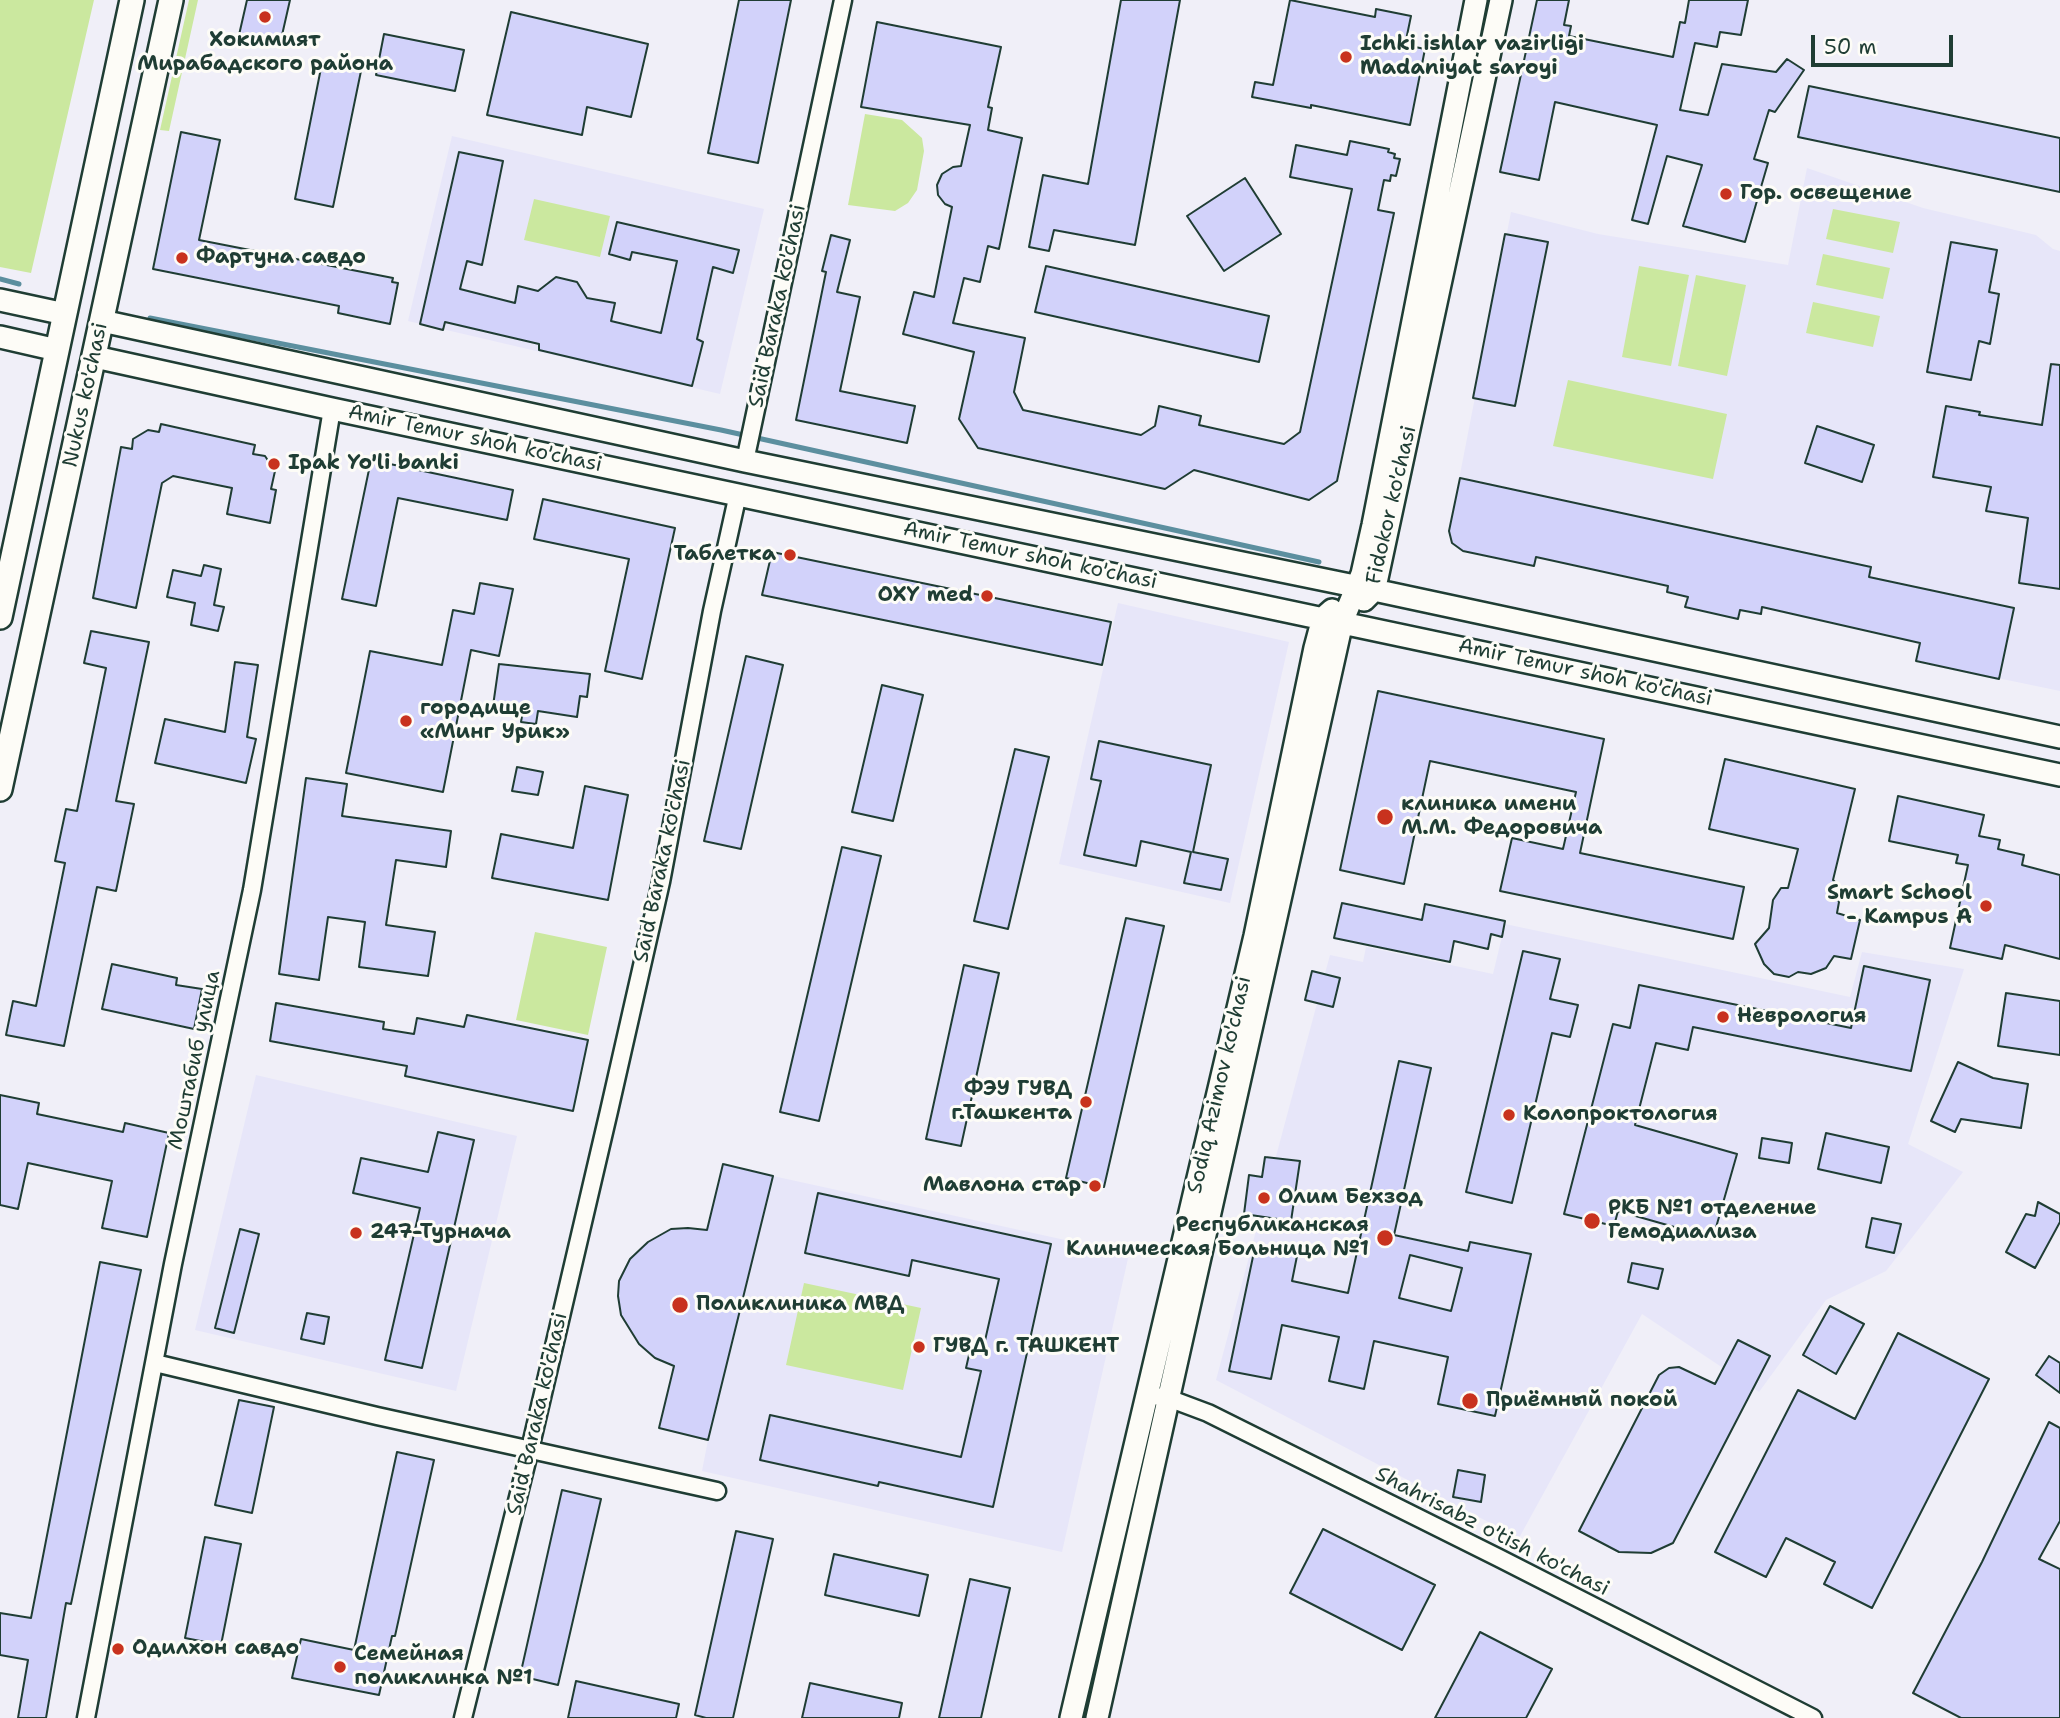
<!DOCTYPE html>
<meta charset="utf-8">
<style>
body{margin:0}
#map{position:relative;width:2060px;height:1718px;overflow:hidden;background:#f0eff8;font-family:"Shantell Sans",sans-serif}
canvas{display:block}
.scale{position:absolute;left:1811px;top:35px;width:142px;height:32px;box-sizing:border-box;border:4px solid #1f3d34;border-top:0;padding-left:9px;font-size:21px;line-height:24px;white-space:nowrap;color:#1f3d34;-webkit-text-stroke:5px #fdfcf7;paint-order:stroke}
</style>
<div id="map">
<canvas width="2060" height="1718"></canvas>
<div class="scale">50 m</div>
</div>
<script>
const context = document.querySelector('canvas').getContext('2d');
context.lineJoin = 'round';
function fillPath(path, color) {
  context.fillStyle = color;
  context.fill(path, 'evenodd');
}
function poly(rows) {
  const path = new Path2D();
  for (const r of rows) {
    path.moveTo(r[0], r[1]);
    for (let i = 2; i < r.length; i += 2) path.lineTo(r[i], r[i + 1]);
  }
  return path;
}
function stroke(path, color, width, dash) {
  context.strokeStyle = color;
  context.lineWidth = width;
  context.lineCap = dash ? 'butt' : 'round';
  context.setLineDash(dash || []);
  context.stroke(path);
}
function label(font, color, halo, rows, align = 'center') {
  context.font = font + ' "Shantell Sans",sans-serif';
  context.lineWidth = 6;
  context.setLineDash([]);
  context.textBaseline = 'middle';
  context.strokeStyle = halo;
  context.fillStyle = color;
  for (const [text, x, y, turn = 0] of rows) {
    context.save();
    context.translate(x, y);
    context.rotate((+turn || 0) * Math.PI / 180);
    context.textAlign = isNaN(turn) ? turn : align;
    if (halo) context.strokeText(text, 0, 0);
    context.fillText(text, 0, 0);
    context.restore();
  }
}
fillPath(poly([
 [452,136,764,209,720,394,408,321],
 [1807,168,1923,208,2036,235,2053,249,2060,251,2060,691,1916,661,1919,643,1762,608,1761,614,1740,610,1738,619,1685,607,1687,597,1667,592,1668,586,1556,562,1562,538,1541,534,1534,566,1463,551,1452,543,1449,531,1511,212,1598,234,1788,265],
 [1118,603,1289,642,1230,903,1059,864],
 [1505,924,1850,997,1862,952,1964,969,1908,1144,1963,1172,1886,1271,1826,1300,1759,1392,1642,1314,1519,1538,1216,1380,1330,955,1363,962,1366,947,1493,974],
 [256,1075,517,1136,456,1391,195,1330],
 [773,1176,1129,1254,1062,1552,702,1471,708,1440]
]), '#e7e6f9');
fillPath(poly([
 [0,0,94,0,31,273,0,267],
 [189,0,198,0,169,131,160,130],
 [865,114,902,120,922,138,924,151,917,190,908,203,895,211,848,205],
 [534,199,610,216,600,257,524,240],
 [1833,209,1900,222,1893,253,1826,239],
 [1823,254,1890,268,1883,299,1816,285],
 [1639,266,1689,275,1671,366,1622,357],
 [1696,275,1746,285,1727,376,1678,366],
 [1813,302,1880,316,1873,347,1806,333],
 [1568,380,1727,414,1713,479,1553,446],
 [535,932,607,947,588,1035,516,1020],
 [804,1283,921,1308,903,1390,786,1365]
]), '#cbe89f');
stroke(poly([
 [0,279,19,284],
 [150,318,721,430,1319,562]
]), '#5c8f9f', 5);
const building = poly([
 [247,0,290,0,280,44,239,35,247,0],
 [739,0,791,0,758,163,708,153,739,0],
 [1121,0,1180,0,1135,245,1054,230,1049,251,1029,247,1043,175,1088,184,1121,0],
 [1290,0,1375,17,1376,9,1411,16,1405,45,1425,49,1410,125,1311,105,1311,108,1252,97,1255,82,1273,85,1290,0],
 [1537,0,1569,0,1564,25,1571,26,1569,36,1673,57,1680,22,1685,23,1689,0,1748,0,1741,35,1720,32,1717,47,1695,43,1680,110,1708,115,1722,64,1776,72,1787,59,1804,70,1775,112,1769,110,1754,159,1768,163,1745,242,1683,226,1702,165,1667,156,1648,224,1632,220,1657,125,1555,102,1539,180,1500,172,1537,0],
 [511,12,648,44,631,117,587,107,582,135,487,115,511,12],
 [877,22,1001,47,988,107,992,108,988,130,1022,138,999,249,988,246,980,282,964,278,953,323,1025,338,1014,392,1023,410,1141,435,1155,426,1159,406,1201,416,1199,425,1284,444,1300,432,1352,189,1290,177,1296,145,1347,155,1350,141,1389,149,1388,152,1395,154,1394,158,1400,159,1396,176,1391,175,1390,181,1384,180,1378,210,1394,213,1337,481,1309,500,1194,470,1165,489,978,448,959,419,974,352,903,334,914,292,934,297,952,207,945,204,938,195,937,185,942,174,953,167,961,166,970,125,861,107,877,22],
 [384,34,464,50,455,91,376,75,384,34],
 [322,63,361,71,333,207,295,199,322,63],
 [1809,86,2060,138,2060,192,1798,137,1809,86],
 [181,132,220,140,199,240,393,278,392,282,398,283,390,324,338,313,339,306,153,269,181,132],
 [459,152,503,161,482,265,467,261,460,289,515,303,518,286,538,291,556,277,577,282,587,298,615,303,611,321,661,333,677,261,632,252,630,260,609,254,617,222,739,250,733,273,713,267,697,339,703,342,692,386,539,350,539,344,445,322,443,330,420,324,459,152],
 [1245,178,1281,234,1224,271,1187,216,1245,178],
 [1505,234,1548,242,1515,406,1473,398,1505,234],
 [831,235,850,240,837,292,860,297,840,391,915,406,907,443,796,420,826,272,822,271,831,235],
 [1951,242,1997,250,1989,292,1999,294,1990,344,1979,341,1971,380,1927,372,1951,242],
 [1046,266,1269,316,1259,362,1035,312,1046,266],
 [2051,364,2060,365,2060,589,2019,583,2028,518,1986,511,1991,487,1933,477,1946,406,1980,412,1979,415,2042,425,2051,364],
 [161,424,255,445,253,454,265,456,275,471,271,489,276,490,270,523,227,514,232,488,173,476,162,483,136,608,93,598,121,447,132,449,133,439,148,430,159,432,161,424],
 [1817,426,1874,445,1862,482,1805,463,1817,426],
 [371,460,513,490,507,520,398,498,376,606,342,599,371,460],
 [1460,478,1871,567,1869,577,2014,608,1999,679,1916,661,1920,643,1762,607,1761,614,1740,610,1738,619,1685,607,1688,597,1667,592,1668,586,1536,557,1534,566,1463,551,1452,543,1449,531,1460,478],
 [543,499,675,528,642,679,605,671,629,559,534,539,543,499],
 [772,552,1111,622,1102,665,762,595,772,552],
 [204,565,221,569,214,605,224,607,218,631,191,625,195,603,167,597,173,570,201,576,204,565],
 [480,583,513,589,499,656,471,650,443,792,346,773,370,651,442,665,453,610,474,614,480,583],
 [91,631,149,642,116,801,134,804,116,891,97,887,64,1046,6,1035,13,1001,36,1006,65,863,55,861,66,809,77,811,106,668,84,663,91,631],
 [746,656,783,665,741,849,704,841,746,656],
 [235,662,258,665,247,737,256,739,246,783,155,763,165,719,225,732,235,662],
 [499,664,590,674,587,697,580,696,577,717,538,711,536,724,521,722,523,710,493,706,499,664],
 [882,685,923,695,893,821,852,812,882,685],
 [1378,691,1604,739,1580,853,1744,887,1733,939,1500,891,1512,838,1563,849,1576,792,1430,761,1404,884,1340,870,1378,691],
 [1099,741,1211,765,1193,852,1228,859,1221,890,1184,883,1191,852,1141,841,1136,866,1084,855,1101,781,1091,779,1099,741],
 [1015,749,1049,757,1008,929,974,921,1015,749],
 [1725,759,1855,789,1833,880,1838,885,1836,895,1839,902,1837,913,1860,920,1851,959,1834,956,1826,968,1811,974,1798,972,1789,977,1774,974,1764,964,1755,944,1769,928,1773,900,1781,888,1788,888,1798,849,1709,829,1725,759],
 [517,767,543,772,538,795,512,791,517,767],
 [306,778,347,784,342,816,451,831,446,867,396,860,386,925,435,932,428,976,359,967,365,922,328,917,319,980,279,974,306,778],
 [585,786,628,795,608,900,492,878,501,834,573,848,585,786],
 [1898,796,1984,815,1979,836,2000,840,1998,849,2024,855,2022,865,2060,875,2060,959,2005,945,2002,959,1950,948,1968,865,1956,863,1958,855,1889,841,1898,796],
 [842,847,881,856,819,1121,780,1112,842,847],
 [1342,903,1422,920,1425,904,1505,921,1502,937,1491,934,1488,949,1454,941,1450,962,1334,938,1342,903],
 [1126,918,1164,926,1104,1187,1066,1178,1126,918],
 [1523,951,1560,959,1550,999,1578,1005,1570,1037,1552,1033,1512,1203,1466,1192,1523,951],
 [112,964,177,978,176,985,202,989,194,1029,102,1009,112,964],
 [964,965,999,973,961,1146,926,1139,964,965],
 [1864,966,1930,980,1911,1071,1693,1027,1688,1050,1656,1043,1635,1125,1737,1154,1713,1238,1618,1211,1614,1226,1564,1214,1613,1024,1630,1028,1639,985,1851,1028,1864,966],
 [1312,971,1340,978,1333,1007,1305,1000,1312,971],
 [2006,993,2060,1001,2060,1055,1998,1046,2006,993],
 [276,1003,384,1022,383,1029,414,1034,417,1018,464,1027,467,1015,588,1040,573,1111,405,1076,407,1066,270,1041,276,1003],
 [1399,1061,1431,1068,1394,1235,1468,1251,1470,1242,1531,1254,1495,1416,1438,1404,1448,1357,1374,1341,1364,1389,1329,1381,1339,1337,1282,1325,1271,1379,1229,1371,1255,1247,1297,1256,1292,1281,1348,1293,1399,1061],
 [1410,1255,1462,1268,1451,1311,1399,1298,1410,1255],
 [1958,1062,1993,1078,2028,1084,2021,1128,1961,1119,1955,1132,1931,1121,1958,1062],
 [0,1095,39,1103,37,1114,123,1132,125,1123,169,1133,147,1237,102,1228,112,1181,28,1163,18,1209,0,1205,0,1095],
 [438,1132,474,1140,422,1368,385,1360,420,1208,353,1193,361,1158,428,1172,438,1132],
 [1826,1133,1889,1147,1881,1183,1818,1169,1826,1133],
 [1762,1138,1792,1143,1789,1163,1759,1158,1762,1138],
 [1265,1157,1300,1161,1291,1221,1244,1214,1249,1175,1262,1177,1265,1157],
 [723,1164,773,1176,708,1440,659,1428,674,1366,655,1358,639,1344,621,1315,618,1296,619,1281,630,1259,648,1242,671,1229,688,1228,707,1230,723,1164],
 [818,1193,1051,1244,993,1507,879,1482,878,1486,760,1460,770,1415,961,1457,981,1371,966,1368,972,1342,984,1345,999,1279,912,1260,909,1276,805,1253,818,1193],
 [2038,1202,2060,1214,2060,1222,2035,1268,2006,1252,2026,1214,2035,1216,2038,1202],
 [1872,1218,1901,1224,1894,1253,1866,1247,1872,1218],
 [240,1229,259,1234,234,1333,215,1328,240,1229],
 [100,1262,141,1270,71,1604,66,1603,46,1718,18,1718,28,1660,0,1655,0,1613,31,1618,100,1262],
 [1632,1263,1663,1269,1658,1289,1628,1282,1632,1263],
 [1830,1306,1864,1324,1836,1374,1803,1355,1830,1306],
 [307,1313,329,1317,324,1344,301,1339,307,1313],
 [1898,1333,1989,1379,1872,1608,1824,1584,1835,1562,1786,1538,1766,1577,1715,1552,1798,1390,1855,1419,1898,1333],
 [1738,1340,1770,1356,1673,1543,1651,1553,1619,1552,1579,1531,1659,1375,1669,1368,1679,1367,1715,1384,1738,1340],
 [2049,1356,2060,1363,2060,1393,2036,1375,2049,1356],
 [239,1400,274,1407,252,1513,215,1505,239,1400],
 [2049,1422,2060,1428,2060,1521,2039,1559,2060,1569,2060,1718,1961,1718,1913,1693,1982,1562,2049,1422],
 [397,1452,434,1460,395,1636,392,1636,379,1695,292,1678,301,1639,354,1650,397,1452],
 [1458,1470,1485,1475,1481,1502,1453,1497,1458,1470],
 [562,1490,601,1499,558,1685,520,1676,562,1490],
 [1323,1529,1435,1585,1402,1650,1290,1593,1323,1529],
 [736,1531,773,1539,733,1718,706,1718,695,1715,736,1531],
 [205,1537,241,1544,221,1645,185,1638,205,1537],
 [834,1554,928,1575,919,1616,825,1595,834,1554],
 [970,1579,1010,1588,981,1718,939,1718,970,1579],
 [1480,1632,1552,1669,1526,1718,1435,1718,1480,1632],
 [576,1681,679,1704,676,1718,568,1718,576,1681],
 [810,1683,902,1703,899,1718,802,1718,810,1683]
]);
fillPath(building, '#d2d2fa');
stroke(building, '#1f3d34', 2);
const street = poly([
 [745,461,843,0],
 [155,1363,377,1416,717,1491],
 [1148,1395,1168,1398,1208,1413,1499,1558,1813,1718],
 [86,1718,173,1264,252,890,332,409],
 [463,1718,530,1449,609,1111,661,882,712,611,738,494]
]);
const secondary = poly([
 [0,300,65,314],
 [102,321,745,461,1374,590,2060,737],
 [0,337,57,350],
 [95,357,332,409,2060,775],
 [1364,600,1374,590,1377,578,1501,0],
 [1071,1718,1255,936,1315,648,1323,618,1332,610],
 [1097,1718,1342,622,1362,574,1373,525,1476,0]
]);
const primary = poly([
 [0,617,132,0],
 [0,789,171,0]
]);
stroke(street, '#1f3d34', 21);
stroke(secondary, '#1f3d34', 26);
stroke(primary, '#1f3d34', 28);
stroke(street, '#fdfcf7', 16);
stroke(secondary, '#fdfcf7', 21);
stroke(primary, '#fdfcf7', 23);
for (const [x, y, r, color] of [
 [265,17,7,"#c8321e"],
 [1346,57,7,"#c8321e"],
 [1726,194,7,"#c8321e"],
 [182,258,7,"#c8321e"],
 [274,464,7,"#c8321e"],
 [790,555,7,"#c8321e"],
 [987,596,7,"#c8321e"],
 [406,721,7,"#c8321e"],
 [1385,817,9,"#c8321e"],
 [1986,906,7,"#c8321e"],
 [1723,1017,7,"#c8321e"],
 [1086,1102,7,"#c8321e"],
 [1509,1115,7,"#c8321e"],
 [1095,1186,7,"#c8321e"],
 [1264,1198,7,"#c8321e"],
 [1592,1221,9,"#c8321e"],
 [356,1233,7,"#c8321e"],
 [1385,1238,9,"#c8321e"],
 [680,1305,9,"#c8321e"],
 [919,1347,7,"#c8321e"],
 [1470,1401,9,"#c8321e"],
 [118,1649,7,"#c8321e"],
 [340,1667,7,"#c8321e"]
]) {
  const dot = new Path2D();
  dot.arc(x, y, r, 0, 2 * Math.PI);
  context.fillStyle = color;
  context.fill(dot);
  stroke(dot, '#fdfcf7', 2.5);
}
label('bold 21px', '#1f3d34', '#fdfcf7', [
 ["Хокимият",265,41,"center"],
 ["Мирабадского района",265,65,"center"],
 ["Ichki ishlar vazirligi",1360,45],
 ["Madaniyat saroyi",1360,69],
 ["Гор. освещение",1740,194],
 ["Фартуна савдо",196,258],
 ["Ipak Yo'li banki",288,464],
 ["Таблетка",776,555,"right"],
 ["OXY med",973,596,"right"],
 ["городище",420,709],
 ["«Минг Урик»",420,733],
 ["клиника имени",1401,805],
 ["М.М. Федоровича",1401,829],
 ["Smart School",1972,894,"right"],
 ["- Kampus A",1972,918,"right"],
 ["Неврология",1737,1017],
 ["ФЭУ ГУВД",1072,1090,"right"],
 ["г.Ташкента",1072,1114,"right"],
 ["Колопроктология",1523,1115],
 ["Мавлона стар",1081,1186,"right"],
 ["Олим Бехзод",1278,1198],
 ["РКБ №1 отделение",1608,1209],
 ["Гемодиализа",1608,1233],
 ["Республиканская",1369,1226,"right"],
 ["Клиническая Больница №1",1369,1250,"right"],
 ["247-Турнача",370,1233],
 ["Поликлиника МВД",696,1305],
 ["ГУВД г. ТАШКЕНТ",933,1347],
 ["Приёмный покой",1486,1401],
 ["Одилхон савдо",132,1649],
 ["Семейная",354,1655],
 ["поликлинка №1",354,1679]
], 'left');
label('21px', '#1f3d34', '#fdfcf7', [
 ["Said Baraka ko'chasi",778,306,-78],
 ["Nukus ko'chasi",86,395,-78],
 ["Amir Temur shoh ko'chasi",475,439,12],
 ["Fidokor ko'chasi",1392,505,-77],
 ["Amir Temur shoh ko'chasi",1030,556,12],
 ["Amir Temur shoh ko'chasi",1585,673,12],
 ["Said Baraka ko'chasi",663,861,-78],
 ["Моштабиб улица",195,1060,-78],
 ["Sodiq Azimov ko'chasi",1220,1085,-77],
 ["Said Baraka ko'chasi",538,1414,-77],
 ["Shahrisabz o'tish ko'chasi",1492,1532,27]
]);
</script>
